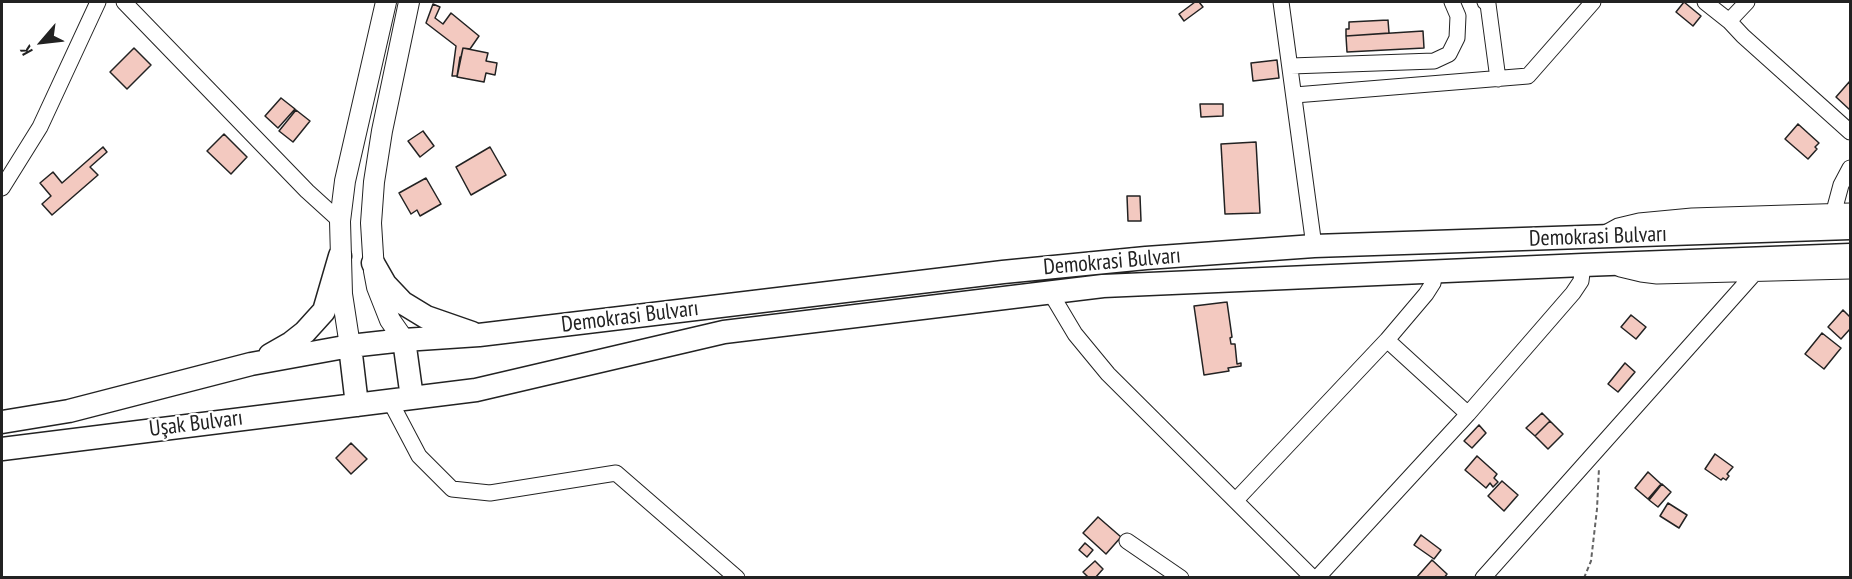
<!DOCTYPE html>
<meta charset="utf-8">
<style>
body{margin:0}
#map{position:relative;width:1852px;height:579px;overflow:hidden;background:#fff;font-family:"PT Sans Narrow",sans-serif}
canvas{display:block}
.frame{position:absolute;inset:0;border:3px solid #222;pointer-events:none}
.north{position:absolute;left:12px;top:12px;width:60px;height:60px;-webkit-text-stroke:4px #fff;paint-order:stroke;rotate:242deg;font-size:16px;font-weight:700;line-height:24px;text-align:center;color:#222}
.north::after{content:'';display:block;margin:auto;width:21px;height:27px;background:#222;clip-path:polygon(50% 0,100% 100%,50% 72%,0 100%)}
</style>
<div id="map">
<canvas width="1852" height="579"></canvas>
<div class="frame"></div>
<div class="north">K</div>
</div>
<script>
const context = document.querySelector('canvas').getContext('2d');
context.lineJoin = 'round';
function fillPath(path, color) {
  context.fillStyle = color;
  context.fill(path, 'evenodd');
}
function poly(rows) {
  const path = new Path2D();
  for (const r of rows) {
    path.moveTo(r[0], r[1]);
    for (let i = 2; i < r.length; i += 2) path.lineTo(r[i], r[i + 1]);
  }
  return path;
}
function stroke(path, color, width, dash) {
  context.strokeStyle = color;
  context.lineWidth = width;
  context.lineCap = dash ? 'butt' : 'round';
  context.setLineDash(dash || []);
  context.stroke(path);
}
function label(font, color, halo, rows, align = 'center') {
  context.font = font + ' "PT Sans Narrow",sans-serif';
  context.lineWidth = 4.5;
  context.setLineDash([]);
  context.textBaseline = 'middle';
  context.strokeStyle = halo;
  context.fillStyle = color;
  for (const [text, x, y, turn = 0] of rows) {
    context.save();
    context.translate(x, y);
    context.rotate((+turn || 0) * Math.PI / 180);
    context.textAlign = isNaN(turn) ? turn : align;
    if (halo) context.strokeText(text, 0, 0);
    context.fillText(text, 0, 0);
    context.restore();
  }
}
const building = poly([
 [1195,2,1199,2,1203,7,1184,21,1179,14,1195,2],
 [1684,2,1701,16,1693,26,1676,12,1684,2],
 [433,4,440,7,435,18,443,24,451,13,479,36,470,49,463,48,461,57,460,57,457,76,452,76,456,46,426,23,433,4],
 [1388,20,1389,33,1346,36,1346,29,1349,29,1349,22,1388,20],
 [1423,31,1424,48,1347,52,1346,36,1423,31],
 [134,48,151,65,127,89,110,72,134,48],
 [463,48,488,53,486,61,497,63,495,75,486,73,484,82,457,77,463,48],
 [1277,60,1279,78,1253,81,1251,63,1277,60],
 [1850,81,1850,110,1836,97,1850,81],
 [281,98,295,109,278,128,265,116,281,98],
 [1200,104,1223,104,1223,116,1201,117,1200,104],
 [296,110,310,121,293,142,279,131,296,110],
 [1798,124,1819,143,1815,147,1817,149,1808,159,1785,139,1798,124],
 [423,131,434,146,420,157,408,141,423,131],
 [224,134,247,157,231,174,207,151,224,134],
 [1256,142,1260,213,1225,214,1221,144,1256,142],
 [103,147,107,152,90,167,98,175,52,215,42,204,51,196,40,183,53,172,62,183,103,147],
 [490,147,506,175,471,195,456,167,490,147],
 [426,178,441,204,420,216,417,210,411,214,399,193,426,178],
 [1127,196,1140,196,1141,221,1128,221,1127,196],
 [1227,302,1232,337,1230,338,1231,344,1235,344,1237,364,1241,363,1241,366,1228,368,1229,371,1204,375,1194,306,1227,302],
 [1843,310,1850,317,1850,329,1841,339,1828,327,1843,310],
 [1631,315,1646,327,1636,339,1621,327,1631,315],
 [1822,333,1841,348,1824,369,1805,354,1822,333],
 [1625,363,1635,372,1618,392,1608,384,1625,363],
 [1542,413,1550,421,1535,436,1526,428,1542,413],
 [1550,421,1563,434,1548,449,1535,436,1550,421],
 [1479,425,1486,433,1472,448,1464,441,1479,425],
 [351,443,367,459,351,474,336,458,351,443],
 [1715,454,1733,467,1727,474,1729,476,1726,480,1723,478,1721,480,1705,469,1715,454],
 [1477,456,1497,474,1494,478,1498,482,1493,487,1490,483,1486,488,1465,470,1477,456],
 [1648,472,1661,484,1648,499,1635,488,1648,472],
 [1502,481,1518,495,1504,511,1488,496,1502,481],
 [1662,484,1671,492,1658,507,1649,500,1662,484],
 [1668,503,1687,515,1679,528,1660,516,1668,503],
 [1098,517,1121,537,1106,554,1083,533,1098,517],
 [1421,535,1441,550,1434,559,1414,545,1421,535],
 [1085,543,1093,550,1087,557,1079,550,1085,543],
 [1432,560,1447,574,1444,578,1416,578,1432,560],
 [1095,561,1103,569,1095,578,1089,578,1083,572,1095,561]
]);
fillPath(building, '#f3c9c0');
stroke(building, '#222', 1.5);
const minor = poly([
 [124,2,307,191,340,221],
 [1281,2,1314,246],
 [1485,2,1488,4,1498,79],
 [1705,2,1729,21,1743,36,1850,132],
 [1729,21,1747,2],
 [1291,66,1434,61,1449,54,1457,38,1458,16,1452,2],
 [1295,95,1528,76,1593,2],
 [2,188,40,127,98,2],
 [1834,211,1841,185,1850,168],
 [1607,232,1618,226,1639,221,1692,216,1850,211],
 [1620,269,1641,274,1657,276,1850,271],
 [1050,292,1075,334,1108,374,1313,578],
 [1387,340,1468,414],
 [390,401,419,456,452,489,490,493,616,473,737,578],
 [1236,500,1387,340,1426,294,1433,283,1435,271],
 [1127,541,1181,578],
 [1317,578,1468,414,1573,293,1581,281,1583,265],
 [1483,578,1753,275]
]);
const major = poly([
 [404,340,390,320,377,287,374,271,371,223,374,182,382,131,409,2],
 [350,346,342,294,340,221,345,181,386,2]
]);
const highway = poly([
 [373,263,385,284,403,303,426,317,472,333],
 [404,340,412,398],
 [350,346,357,405],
 [270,355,291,343,305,332,324,311,340,256],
 [2,422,69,411,251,364,350,346,404,340,479,335,1003,272,1146,258,1314,246,1850,228],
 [2,449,476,390,724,332,1103,286,1583,265,1850,255]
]);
stroke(minor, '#222', 17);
stroke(major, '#222', 22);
stroke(highway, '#222', 25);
stroke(poly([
 [1584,578,1591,561,1597,509,1599,468]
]), '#646464', 2, [4.5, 3]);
stroke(minor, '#fff', 15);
stroke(major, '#fff', 20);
stroke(highway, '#fff', 22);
label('22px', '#222', '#fff', [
 ["Demokrasi Bulvarı",1598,237,-2],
 ["Demokrasi Bulvarı",1112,262,-5],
 ["Demokrasi Bulvarı",630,317,-7],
 ["Uşak Bulvarı",196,424,-7]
]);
</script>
